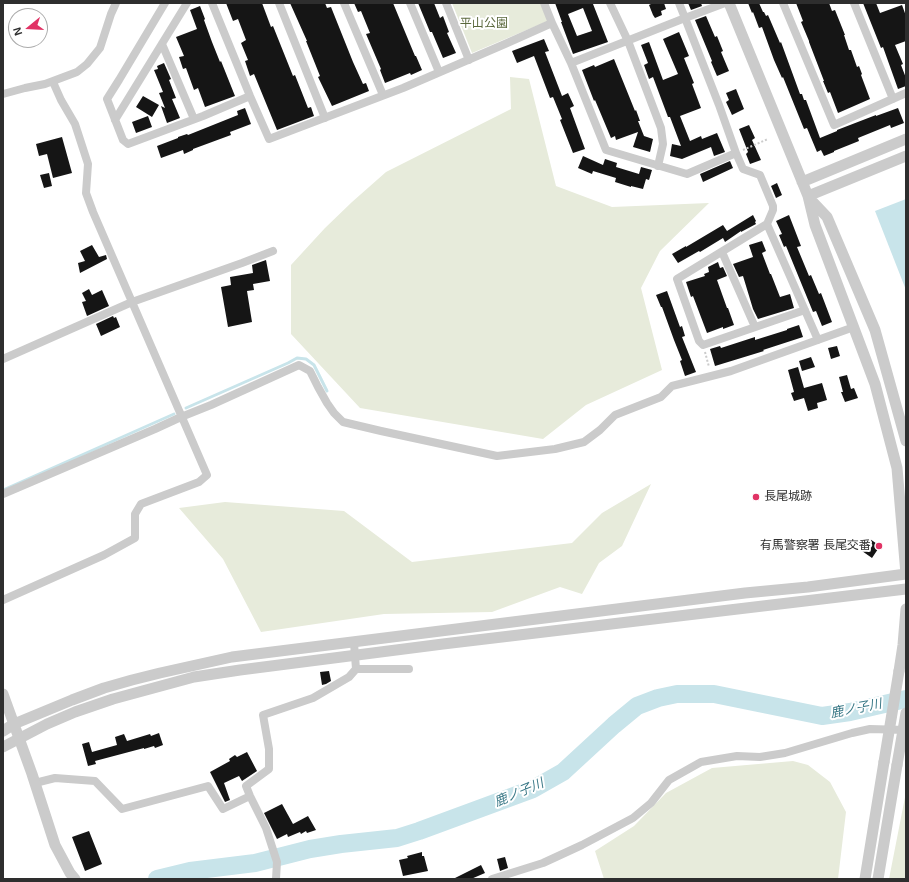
<!DOCTYPE html>
<meta charset="utf-8">
<style>
body{margin:0}
#map{position:relative;width:909px;height:882px;overflow:hidden;background:#fff;font-family:Arial,sans-serif}
canvas{display:block}
.frame{position:absolute;inset:0;border:4px solid #2e2e2e;pointer-events:none}
.north{position:absolute;left:8px;top:8px;width:40px;height:40px;box-sizing:border-box;background:#fff;border:1px solid #ababab;border-radius:50%;rotate:252deg;font-size:11px;font-weight:700;line-height:16px;text-align:center;color:#2e2e2e}
.north::after{content:'';display:block;margin:auto;width:14px;height:18px;background:#e13365;clip-path:polygon(50% 0,100% 100%,50% 72%,0 100%)}
</style>
<div id="map">
<canvas width="909" height="882"></canvas>
<div class="frame"></div>
<div class="north">N</div>
</div>
<script>
const context = document.querySelector('canvas').getContext('2d');
context.lineJoin = 'round';
function fillPath(path, color) {
  context.fillStyle = color;
  context.fill(path, 'evenodd');
}
function poly(rows) {
  const path = new Path2D();
  for (const r of rows) {
    path.moveTo(r[0], r[1]);
    for (let i = 2; i < r.length; i += 2) path.lineTo(r[i], r[i + 1]);
  }
  return path;
}
function stroke(path, color, width, dash) {
  context.strokeStyle = color;
  context.lineWidth = width;
  context.lineCap = dash ? 'butt' : 'round';
  context.setLineDash(dash || []);
  context.stroke(path);
}
function label(font, color, halo, rows, align = 'center') {
  context.font = font + ' Arial,"Noto Sans JP",sans-serif';
  context.lineWidth = 4;
  context.setLineDash([]);
  context.textBaseline = 'middle';
  context.strokeStyle = halo;
  context.fillStyle = color;
  for (const [text, x, y, turn = 0] of rows) {
    context.save();
    context.translate(x, y);
    context.rotate((+turn || 0) * Math.PI / 180);
    context.textAlign = isNaN(turn) ? turn : align;
    if (halo) context.strokeText(text, 0, 0);
    context.fillText(text, 0, 0);
    context.restore();
  }
}
fillPath(poly([
 [452,3,540,3,548,21,472,53],
 [510,77,529,79,556,186,612,207,709,203,660,251,641,288,662,370,586,405,543,439,360,408,291,334,291,265,325,228,352,202,386,172,511,109],
 [651,484,622,546,599,563,582,594,560,587,492,612,384,614,261,632,223,559,179,508,225,502,344,511,412,562,572,543,602,513],
 [793,761,808,765,830,782,846,812,838,879,604,879,595,851,634,826,666,793,712,768],
 [906,792,906,879,889,879]
]), '#e7ebdb');
fillPath(poly([
 [906,199,906,290,875,211]
]), '#c8e4ea');
stroke(poly([
 [186,408,288,363,297,358,306,359,314,365,327,391],
 [3,490,174,414]
]), '#c8e4ea', 3);
stroke(poly([
 [157,879,190,871,255,863,310,849,341,844,397,838,419,831,533,789,563,772,614,725,637,706,658,698,677,694,714,694,822,716,850,712,906,699]
]), '#c8e4ea', 18);
fillPath(poly([
 [226,3,262,3,271,27,273,26,293,76,295,75,308,108,311,107,314,116,277,130,254,74,250,76,245,61,248,60,241,43,246,40,238,19,233,21],
 [290,3,325,3,327,8,331,7,353,62,363,84,366,83,369,91,332,106,318,77,320,76,306,41,307,41],
 [354,3,393,3,415,56,416,56,422,70,411,75,410,73,385,83,380,70,381,69,366,34,370,33,361,11,358,12],
 [418,3,434,3,440,18,443,16,449,32,447,33,456,53,443,58,432,32,430,32],
 [555,3,594,3,593,4,608,42,573,54,561,22,562,22],
 [583,8,592,31,577,36,568,14],
 [653,3,664,3,666,9,661,11,662,15,655,18,653,15,649,5],
 [688,3,701,3,702,6,691,10],
 [748,3,759,3,763,12,764,12,766,16,768,15,780,43,781,42,800,94,802,94,804,100,806,100,820,138,837,131,837,130,876,115,876,116,898,108,904,123,891,128,890,125,858,138,859,141,834,151,834,152,824,156,821,150,817,152,807,128,804,129,783,77,782,78,774,60,762,27,759,28,753,12,752,13],
 [796,3,829,3,832,11,835,10,845,35,844,35,849,50,851,50,857,67,859,66,862,74,861,75,870,99,838,113,830,92,828,93,823,81,824,81,809,42,809,41,801,22,803,21],
 [863,3,876,3,880,13,902,5,906,16,906,41,895,45,903,64,901,65,906,78,906,86,898,89,883,47,881,48],
 [200,6,205,19,204,20,212,42,220,62,221,61,235,96,205,107,198,88,194,90,186,68,183,69,179,57,184,56,176,37,197,29,190,10],
 [706,16,715,37,717,36,723,51,721,52,729,71,717,76,711,62,712,61,695,20],
 [679,32,689,56,684,58,694,83,692,84,701,108,680,116,690,141,701,136,702,139,717,133,725,152,714,156,711,147,682,159,670,156,672,144,681,146,670,117,668,117,653,77,649,79,644,65,648,63,641,45,649,42,663,80,678,74,663,39],
 [544,39,549,51,545,52,562,96,568,93,574,106,570,108,585,149,573,153,560,120,562,119,553,97,550,98,534,56,517,63,512,51],
 [614,59,635,111,636,110,640,121,638,121,644,136,653,139,650,152,633,147,638,132,616,140,615,136,611,138,595,100,594,101,582,70,594,65,595,67],
 [164,63,171,79,169,80,176,98,172,99,180,118,167,123,161,106,165,108,159,93,163,92,154,70,158,69,157,66],
 [736,89,744,109,732,115,726,102,729,100,726,93],
 [143,96,159,105,152,117,136,107],
 [245,108,251,124,230,132,231,135,193,149,193,150,184,154,183,150,161,158,157,146,178,138,178,137,187,134,188,135,238,115,237,111],
 [148,116,152,127,136,133,132,122],
 [749,125,755,138,752,140,761,160,750,164,746,154,748,152,739,129],
 [62,137,72,173,53,178,47,154,39,156,36,144],
 [583,156,603,165,605,159,617,163,616,167,639,174,641,167,652,170,649,180,646,179,643,189,631,186,631,187,615,182,616,178,593,171,592,174,578,168],
 [730,161,733,168,703,182,700,174],
 [49,173,52,186,44,188,40,175],
 [777,183,782,195,776,198,771,186],
 [753,215,756,221,755,222,756,224,741,232,741,231,725,242,723,238,700,252,699,251,678,263,672,254,686,246,686,247,723,225,727,231],
 [789,215,801,246,797,247,809,276,811,275,819,294,821,293,832,322,822,326,816,311,813,312,786,246,784,247,779,235,782,234,776,221],
 [762,241,766,251,762,253,770,274,771,274,780,297,790,294,794,308,758,319,753,309,743,276,739,277,733,264,753,257,749,245],
 [92,245,99,257,106,255,107,259,80,273,78,263,85,261,80,251],
 [266,260,270,281,253,284,254,290,247,291,252,322,228,327,221,287,231,285,230,277,253,273,252,265],
 [718,262,720,268,723,267,727,276,717,280,727,308,728,308,734,325,723,329,723,327,707,333,693,296,691,297,686,282,705,276,704,274,709,272,708,267],
 [89,289,92,295,102,290,109,306,87,316,82,302,86,301,82,293],
 [667,291,680,327,682,326,685,336,682,337,696,372,685,376,680,361,682,360,674,340,662,307,661,307,656,295],
 [113,316,114,318,116,317,120,327,101,336,96,324],
 [799,325,803,337,763,350,764,351,715,366,710,349,720,346,721,348,755,337,755,340,787,330,787,329],
 [837,346,840,356,831,359,828,348],
 [811,357,815,367,802,371,799,361],
 [798,367,804,388,822,383,827,400,817,403,818,408,808,411,804,398,794,401,791,393,794,392,788,370],
 [847,375,851,389,854,388,858,398,845,402,841,392,843,392,839,377],
 [870,539,880,546,872,558,862,551],
 [329,671,331,681,326,684,322,685,320,672],
 [159,733,163,745,155,748,154,746,144,749,144,748,95,761,96,764,88,766,82,744,89,742,92,752,117,745,115,737,124,734,127,741,150,734,151,736],
 [247,752,257,771,242,781,239,776,224,783,230,800,225,802,210,772,230,761,229,759,235,755,237,757],
 [282,804,293,824,308,816,316,830,307,833,306,831,301,834,300,832,288,837,287,834,277,839,264,813],
 [89,831,102,864,85,871,72,837],
 [422,852,422,856,424,856,428,871,403,876,399,860,408,858,407,856],
 [505,857,508,868,500,871,497,859],
 [481,865,485,873,471,879,453,879]
]), '#151515');
stroke(poly([
 [743,150,768,139],
 [705,352,709,367]
]), '#cbcbcb', 2, [2, 2]);
stroke(poly([
 [165,3,119,80,107,99,123,140,128,144,203,116,250,96],
 [212,3,250,96,269,139,403,88,505,44,552,23],
 [279,3,325,118],
 [344,3,383,95],
 [410,3,439,72],
 [446,3,469,60],
 [544,3,552,23,571,63],
 [610,3,628,41,661,128,663,144,658,166],
 [679,3,685,18,719,105,736,153,687,174,606,150,571,63,685,18,725,3],
 [783,3,834,125,906,93],
 [854,3,893,99],
 [162,44,194,119],
 [3,94,25,88,45,84,77,72,87,64,100,48,111,14,116,3],
 [115,120,187,3],
 [736,153,743,169,760,175,773,206,773,210,767,224,818,340],
 [767,224,677,279,699,341,703,345,805,310],
 [722,252,755,327],
 [3,359,132,302,242,263,273,251],
 [3,494,155,429,181,417,211,405,299,365,310,371,318,387,327,403,334,413,343,422,381,431,497,456,555,449,584,442,600,430,615,415,661,397,672,386,731,371,854,327],
 [3,600,104,555,135,538,135,514,141,504,199,482,207,475,93,212,86,193,88,164,75,124,61,100,53,82],
 [356,669,409,669],
 [35,783,55,778,95,781,122,809,208,786,223,809,250,796],
 [276,879,277,862,266,828,250,796,246,786,269,769,269,749,263,715,313,698,349,677,356,669,354,643],
 [492,879,543,863,582,845,633,818,651,803,669,780,701,762,737,756,760,757,785,753,852,733,870,729,906,730]
]), '#cbcbcb', 8);
stroke(poly([
 [729,3,808,196,815,225,875,384,897,468,906,574],
 [802,182,906,139],
 [808,196,906,156],
 [809,198,827,217,875,330,906,441],
 [899,671,903,645,906,609],
 [3,694,32,774,55,845,70,873,75,879],
 [3,731,14,724,72,700,104,688,132,680,160,673,232,657,745,593,808,587,906,574],
 [3,747,47,724,75,712,113,699,194,677,240,670,443,644,906,589],
 [865,879,884,762],
 [878,879,897,765]
]), '#cbcbcb', 11);
stroke(poly([
 [884,762,899,671],
 [897,765,906,713]
]), '#cbcbcb', 11);
for (const [x, y, r, color] of [
 [756,497,4,"#e13365"],
 [879,546,4,"#e13365"]
]) {
  const dot = new Path2D();
  dot.arc(x, y, r, 0, 2 * Math.PI);
  context.fillStyle = color;
  context.fill(dot);
  stroke(dot, '#fff', 1.5);
}
label('12px', '#5a683c', '#fff', [
 ["平山公園",484,24]
]);
label('12px', '#2e2e2e', '#fff', [
 ["長尾城跡",764,497],
 ["有馬警察署 長尾交番",871,546,"right"]
], 'left');
label('italic 13px', '#3c7a88', '#fff', [
 ["鹿ノ子川",856,709,-11],
 ["鹿ノ子川",519,793,-23]
]);
</script>
